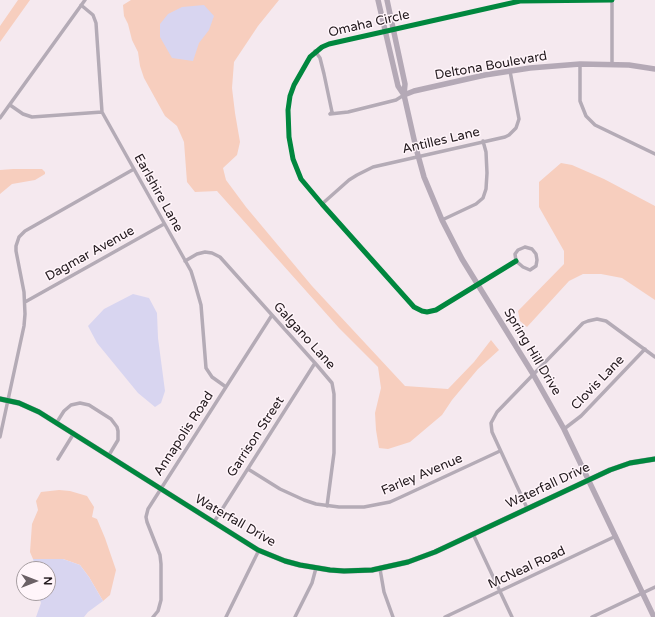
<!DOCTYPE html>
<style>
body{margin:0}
#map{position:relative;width:655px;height:617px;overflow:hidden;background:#f5e9ef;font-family:"Varela Round",sans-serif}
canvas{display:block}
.north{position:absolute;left:16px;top:561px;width:40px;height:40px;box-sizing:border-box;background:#fff5fa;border:1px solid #a69da1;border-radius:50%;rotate:90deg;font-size:11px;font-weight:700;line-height:16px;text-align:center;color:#21181c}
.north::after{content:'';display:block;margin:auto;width:14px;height:18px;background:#6b6166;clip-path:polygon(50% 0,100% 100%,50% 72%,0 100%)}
</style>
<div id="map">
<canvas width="655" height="617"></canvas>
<div class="north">N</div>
</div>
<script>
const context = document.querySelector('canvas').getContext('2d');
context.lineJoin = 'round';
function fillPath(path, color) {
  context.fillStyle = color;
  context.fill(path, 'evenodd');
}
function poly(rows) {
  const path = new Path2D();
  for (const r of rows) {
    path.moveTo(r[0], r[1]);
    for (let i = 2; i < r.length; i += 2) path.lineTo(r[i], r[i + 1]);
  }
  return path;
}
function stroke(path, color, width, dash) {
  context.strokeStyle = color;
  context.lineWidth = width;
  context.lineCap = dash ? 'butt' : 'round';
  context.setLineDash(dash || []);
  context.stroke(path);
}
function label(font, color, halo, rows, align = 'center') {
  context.font = font + ' "Varela Round",sans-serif';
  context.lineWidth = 3;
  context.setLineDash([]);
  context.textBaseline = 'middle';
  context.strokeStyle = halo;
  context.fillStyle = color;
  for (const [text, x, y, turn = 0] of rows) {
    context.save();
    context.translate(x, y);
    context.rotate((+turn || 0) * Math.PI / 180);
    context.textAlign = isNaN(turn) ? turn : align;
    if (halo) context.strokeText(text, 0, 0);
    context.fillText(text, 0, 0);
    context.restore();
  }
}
fillPath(poly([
 [18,0,30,0,0,42,0,26],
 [131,0,279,0,258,26,234,62,232,88,235,113,240,142,237,155,223,168,226,180,246,207,312,286,405,386,448,389,474,362,491,340,499,350,478,369,452,400,442,415,410,442,388,449,379,448,376,430,375,413,381,388,378,367,339,328,217,191,195,192,187,182,184,142,177,126,165,116,144,78,140,66,138,52,132,40,128,24,124,16,123,5],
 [561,163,572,165,604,179,655,206,655,300,622,278,601,274,583,274,569,281,527,327,520,321,518,311,564,264,564,251,539,207,539,182],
 [13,169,42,169,45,172,45,174,35,180,12,184,0,194,0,170],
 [59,490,70,491,87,496,94,507,92,517,97,519,105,538,116,570,110,595,103,601,89,577,80,565,63,559,33,559,30,552,32,524,38,510,36,501,41,492]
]), '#f7cebe');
fillPath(poly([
 [204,5,214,16,209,30,199,43,193,61,172,58,160,37,160,24,168,14,182,7],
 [133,294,149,298,157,313,158,338,165,391,161,403,155,407,138,393,97,343,88,326,104,309],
 [33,559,63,559,80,565,89,577,103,601,88,612,84,617,36,617,41,603,38,593,48,593,48,569,36,569]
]), '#d8d5f0');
stroke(poly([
 [81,5,93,15,96,23,102,112,191,271,195,284,201,305,206,368,212,377,226,387],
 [315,51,320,58,324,74,332,112,330,114,348,112,396,100,404,95],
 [580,64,580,101,586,116,595,125,655,154],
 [612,65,612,0],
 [10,105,23,114,32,117,102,112],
 [0,118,85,0],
 [322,204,349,180,357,175,373,167,505,137,509,135,516,128,519,119,510,71],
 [442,220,476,204,483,198,486,189,487,173,486,152,483,141],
 [525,247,532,249,536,254,537,260,536,266,530,270,523,267,516,261,515,254,518,250,525,247],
 [185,261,197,254,205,252,212,253,220,257,315,363,332,383,334,394,334,453,327,506],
 [516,261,436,310,427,312,422,311,414,307,322,204,301,179,293,159,289,137,288,110,290,96,294,85,310,57,322,47,329,44,520,1,612,0],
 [25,302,164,224],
 [57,422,64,411,71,405,80,403,89,405,111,419,117,427,118,431,118,440,109,455],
 [564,429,581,416,645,349],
 [0,437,24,326,25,314,24,292,16,251,16,246,19,237,25,231,134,169],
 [58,459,74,433],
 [248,469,280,489,304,500,316,504,339,507,364,507,390,502,401,497,500,451],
 [527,508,492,432,491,423,497,412,583,323,588,321,597,319,606,321,655,357],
 [214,522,315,363],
 [473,534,512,617],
 [380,569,384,592,393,617],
 [153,617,158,611,161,600,161,564,160,555,147,522,146,517,148,509,272,315],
 [226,617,259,550],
 [295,617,312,583,316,568],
 [445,617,616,536],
 [592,617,655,587]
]), '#b4abb6', 3.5);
stroke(poly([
 [378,0,398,86,404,95],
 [387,0,405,84,404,95,416,148,424,177,442,220,462,259,533,374,564,429,654,617],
 [404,95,414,91,485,75,530,68,580,64,629,65,655,69],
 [0,399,19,403,39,412,258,550,285,561,300,565,330,570,344,571,372,570,408,562,435,552,610,470,630,463,655,459]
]), '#b4a9b6', 5.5);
stroke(poly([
 [516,261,436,310,427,312,422,311,414,307,322,204,301,179,293,159,289,137,288,110,290,96,294,85,310,57,322,47,329,44,520,1,612,0],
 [0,399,19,403,39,412,258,550,285,561,300,565,330,570,344,571,372,570,408,562,435,552,610,470,630,463,655,459]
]), '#00873e', 5);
label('13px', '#21181c', '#fff5fa', [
 ["Omaha Circle",369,24,-13],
 ["Deltona Boulevard",491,66,-10],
 ["Antilles Lane",441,141,-13],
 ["Earlshire Lane",158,193,61],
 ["Dagmar Avenue",90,254,-29],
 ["Galgano Lane",304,336,48],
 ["Spring Hill Drive",532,352,59],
 ["Clovis Lane",598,383,-46],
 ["Annapolis Road",184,434,-57],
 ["Garrison Street",256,437,-57],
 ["Farley Avenue",422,475,-23],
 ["Waterfall Drive",548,486,-25],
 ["Waterfall Drive",235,521,30],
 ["McNeal Road",527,568,-25]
]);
</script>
